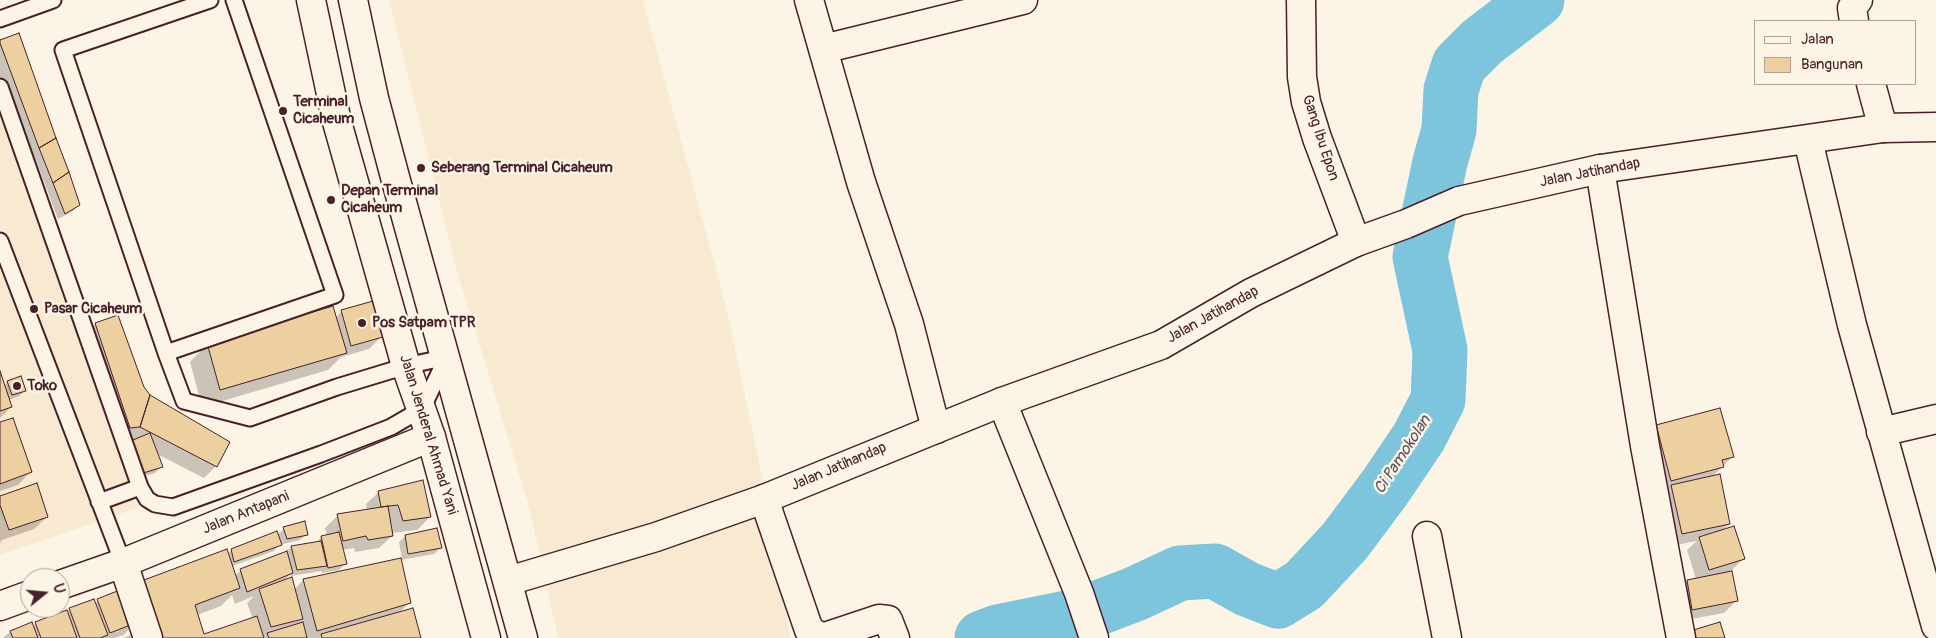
<!DOCTYPE html>
<style>
body{margin:0}
#map{position:relative;width:1936px;height:638px;overflow:hidden;background:#fcf5e5;font-family:Pangolin,sans-serif}
canvas{display:block}
.legend{position:absolute;left:1754px;top:20px;width:162px;height:65px;box-sizing:border-box;background:#fcf5e5;border:1px solid #b59f9b;margin:0;padding:6px 9px;list-style:none;font-size:15px;color:#4a1f2b}
.legend li{display:flex;align-items:center;gap:10px;height:25px}
.legend b{width:25px;border:1px solid #b59f9b}
.north{position:absolute;left:20px;top:568px;width:50px;height:50px;box-sizing:border-box;background:#fcf5e5;border:1px solid #b59f9b;border-radius:50%;rotate:73deg;font-size:14px;font-weight:700;line-height:20px;text-align:center;color:#4a1f2b}
.north::after{content:'';display:block;margin:auto;width:18px;height:22px;background:#4a1f2b;clip-path:polygon(50% 0,100% 100%,50% 72%,0 100%)}
</style>
<div id="map">
<canvas width="1936" height="638"></canvas>
<ul class="legend">
<li><b style="height:6px;background:#fcf5e5"></b>Jalan</li>
<li><b style="height:14px;background:#ecd0a0"></b>Bangunan</li>
</ul>
<div class="north">U</div>
</div>
<script>
const context = document.querySelector('canvas').getContext('2d');
context.lineJoin = 'round';
function fillPath(path, color) {
  context.fillStyle = color;
  context.fill(path, 'evenodd');
}
function poly(rows) {
  const path = new Path2D();
  for (const r of rows) {
    path.moveTo(r[0], r[1]);
    for (let i = 2; i < r.length; i += 2) path.lineTo(r[i], r[i + 1]);
  }
  return path;
}
function stroke(path, color, width, dash) {
  context.strokeStyle = color;
  context.lineWidth = width;
  context.lineCap = dash ? 'butt' : 'round';
  context.setLineDash(dash || []);
  context.stroke(path);
}
function label(font, color, halo, rows, align = 'center') {
  context.font = font + ' Pangolin,sans-serif';
  context.lineWidth = 5;
  context.setLineDash([]);
  context.textBaseline = 'middle';
  context.strokeStyle = halo;
  context.fillStyle = color;
  for (const [text, x, y, turn = 0] of rows) {
    context.save();
    context.translate(x, y);
    context.rotate((+turn || 0) * Math.PI / 180);
    context.textAlign = isNaN(turn) ? turn : align;
    if (halo) context.strokeText(text, 0, 0);
    context.fillText(text, 0, 0);
    context.restore();
  }
}
fillPath(poly([
 [389,0,643,0,727,310,776,543,790,638,558,638,530,510,456,268],
 [0,110,137,508,0,555]
]), '#f7ead0');
fillPath(poly([
 [0,42,79,204,73,211,58,219,34,155,27,159,0,88],
 [342,311,382,336,369,349,341,357,328,370,202,407,190,362,207,344,335,318],
 [96,324,142,388,216,466,204,478,157,454,161,467,155,473,134,479,83,337],
 [0,375,4,386,8,382,25,390,19,396,9,400,11,407,0,418],
 [0,424,30,472,18,485,0,491],
 [1657,426,1732,457,1712,477,1729,524,1722,531,1743,559,1731,571,1736,601,1724,613,1680,621,1675,593,1687,581,1696,579,1687,550,1697,541,1670,546,1644,438],
 [379,492,430,517,417,530,391,533,392,536,379,548,355,552,354,548,342,550,346,563,339,570,322,573,322,571,291,576,290,574,283,582,294,590,303,580,402,559,399,542,405,536,441,547,434,554,401,560,410,602,399,613,420,638,122,638,131,635,129,629,124,635,114,638,3,638,10,632,33,626,36,623,66,613,70,609,95,604,98,600,228,554,232,550,277,535,284,529,307,534,300,540,279,545,274,551,232,566,235,576,241,570,285,553,291,547,316,543,321,537,327,536,325,528,337,516,367,511,366,504],
 [232,595,235,604,254,596,247,603,253,619,203,635,197,615,221,606],
 [0,497,47,517,34,529,2,540,0,543]
]), '#0003');
stroke(poly([
 [982,638,998,632,1077,616,1135,594,1180,573,1215,571,1247,589,1278,601,1304,585,1345,541,1386,486,1419,437,1438,400,1440,350,1420,257,1440,162,1449,130,1451,90,1459,65,1482,42,1537,0]
]), '#7cc5dc', 55);
const building = poly([
 [19,33,56,138,39,148,0,43,0,40,19,33],
 [56,138,69,172,53,183,39,148,56,138],
 [69,172,80,205,65,214,53,183,69,172],
 [373,301,383,337,351,346,341,310,373,301],
 [333,306,347,353,220,390,207,343,333,306],
 [118,315,144,387,150,395,140,427,130,428,95,323,118,315],
 [0,371,12,407,0,411,0,371],
 [21,376,26,391,12,395,7,381,21,376],
 [150,395,230,442,217,467,140,427,150,395],
 [1720,408,1734,457,1722,460,1724,467,1671,481,1656,425,1720,408],
 [13,418,32,472,0,484,0,422,13,418],
 [150,433,163,467,140,474,128,442,150,433],
 [1720,474,1730,524,1682,534,1671,485,1720,474],
 [423,480,431,517,403,521,398,505,381,507,378,491,423,480],
 [37,483,48,517,9,530,0,505,0,496,37,483],
 [388,506,393,536,368,540,366,536,343,541,337,514,388,506],
 [305,521,308,535,287,539,283,527,305,521],
 [1734,526,1745,559,1709,570,1699,537,1734,526],
 [437,528,442,548,408,554,405,535,437,528],
 [277,531,282,545,234,562,231,549,277,531],
 [339,532,347,564,328,568,321,536,339,532],
 [321,541,327,566,297,570,291,546,321,541],
 [227,549,240,588,195,605,204,634,257,616,264,638,156,638,136,583,227,549],
 [287,551,293,573,247,592,240,569,287,551],
 [401,558,411,603,317,631,303,579,401,558],
 [1732,571,1738,601,1692,610,1687,580,1732,571],
 [292,577,303,619,271,627,259,589,292,577],
 [125,588,138,622,110,633,97,599,125,588],
 [94,599,108,635,100,638,80,638,69,608,94,599],
 [413,608,421,638,322,638,321,634,413,608],
 [67,610,77,638,41,638,35,622,67,610],
 [32,622,38,638,13,638,10,631,32,622],
 [303,622,307,638,269,638,267,633,303,622],
 [1720,622,1725,638,1692,638,1690,631,1720,622]
]);
fillPath(building, '#ecd0a0');
stroke(building, '#4a1f2b', 1);
const service = poly([
 [210,0,63,50,166,353,184,401,250,418,337,387,406,366,447,357],
 [0,19,53,0],
 [0,87,140,487,147,499,155,504,173,507,321,454,391,427,422,409,445,361],
 [0,241,123,563],
 [166,353,335,295,234,0],
 [99,502,140,487]
]);
const minor = poly([
 [809,0,861,182,909,324,936,429],
 [1301,0,1302,77,1306,102,1317,138,1356,242],
 [1854,21,1852,8,1858,0],
 [823,49,1023,0],
 [1871,84,1883,128],
 [1808,140,1852,325,1936,626],
 [1600,169,1645,446,1681,638],
 [1002,402,1079,593,1094,638],
 [1881,432,1936,419],
 [764,499,809,630,822,638,879,619,888,620,895,638],
 [1427,536,1447,638],
 [123,563,148,638]
]);
const tertiary = poly([
 [508,581,656,537,764,499,1002,402,1161,345,1251,293,1356,242,1406,224,1459,201,1600,169,1883,128,1936,127],
 [60,585,123,563,431,437],
 [0,606,30,595]
]);
const trunk = poly([
 [311,0,337,122,406,366,431,437,486,638],
 [353,0,374,98,395,177,523,638]
]);
stroke(service, '#4a1f2b', 19);
stroke(minor, '#4a1f2b', 31);
stroke(tertiary, '#4a1f2b', 31);
stroke(trunk, '#4a1f2b', 31);
stroke(service, '#fcf5e5', 15);
stroke(minor, '#fcf5e5', 28);
stroke(tertiary, '#fcf5e5', 28);
stroke(trunk, '#fcf5e5', 28);
for (const [x, y, r, color] of [
 [283,111,5,"#4a1f2b"],
 [421,168,5,"#4a1f2b"],
 [331,200,5,"#4a1f2b"],
 [34,309,5,"#4a1f2b"],
 [362,323,5,"#4a1f2b"],
 [17,386,5,"#4a1f2b"]
]) {
  const dot = new Path2D();
  dot.arc(x, y, r, 0, 2 * Math.PI);
  context.fillStyle = color;
  context.fill(dot);
  stroke(dot, '#fcf5e5', 2);
}
label('bold 15px', '#4a1f2b', '#fcf5e5', [
 ["Terminal",293,102],
 ["Cicaheum",293,119],
 ["Seberang Terminal Cicaheum",431,168],
 ["Depan Terminal",341,191],
 ["Cicaheum",341,208],
 ["Pasar Cicaheum",44,309],
 ["Pos Satpam TPR",372,323],
 ["Toko",27,386]
], 'left');
label('15px', '#4a1f2b', '#fcf5e5', [
 ["Gang Ibu Epon",1320,138,72],
 ["Jalan Jatihandap",1590,173,-11],
 ["Jalan Jatihandap",1213,315,-29],
 ["Jalan Jenderal Ahmad Yani",428,435,73],
 ["Jalan Jatihandap",839,467,-23],
 ["Jalan Antapani",246,513,-22]
]);
label('italic 16px', '#595160', '#fcf5e5', [
 ["Ci Pamokolan",1403,455,-57]
]);
</script>
